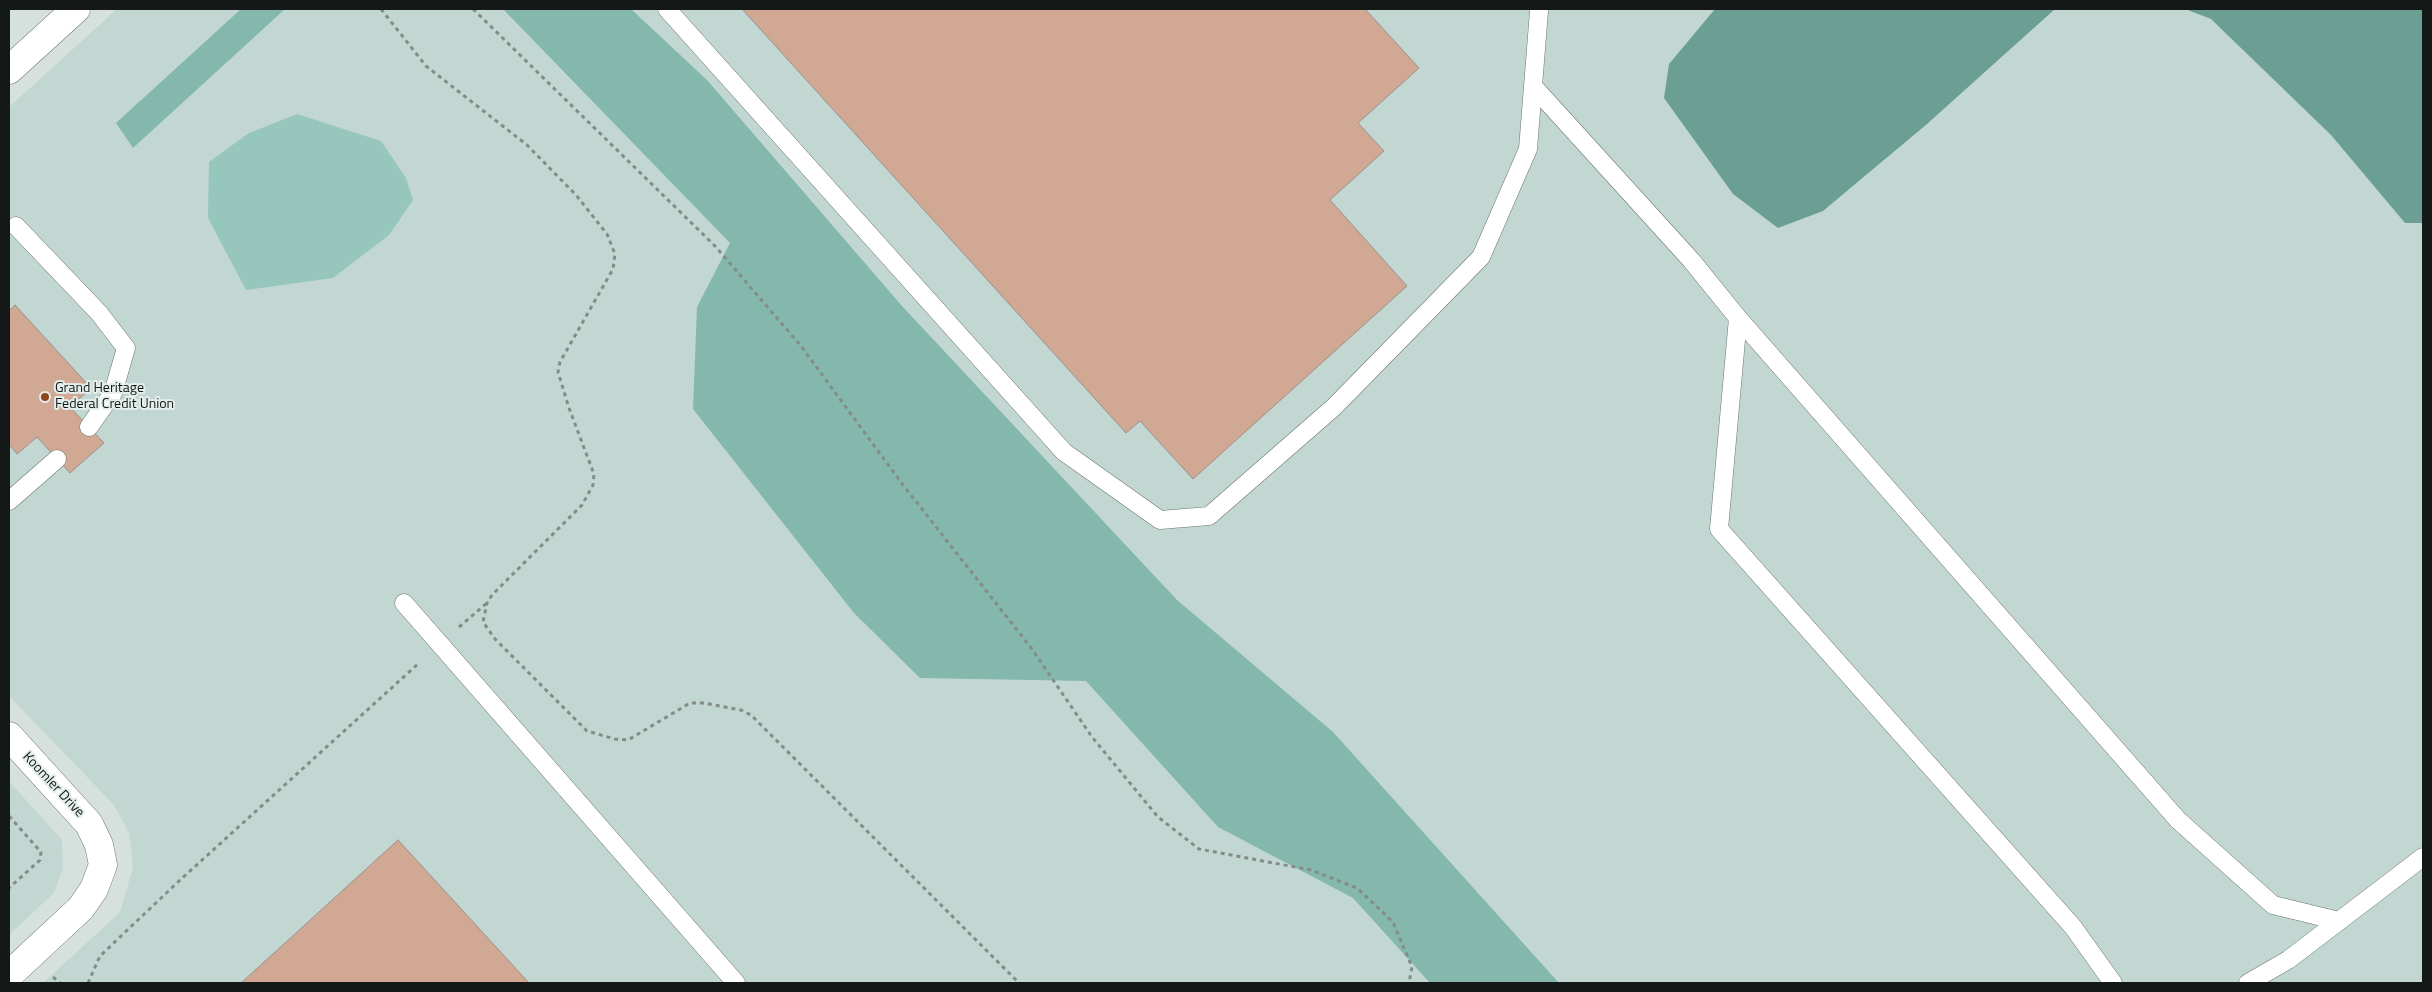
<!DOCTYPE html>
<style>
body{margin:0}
#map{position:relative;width:2432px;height:992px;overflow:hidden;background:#d6e1de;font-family:"Titillium Web",sans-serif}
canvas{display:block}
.frame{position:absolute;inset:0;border:10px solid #141817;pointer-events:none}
</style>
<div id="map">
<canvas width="2432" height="992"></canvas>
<div class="frame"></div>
</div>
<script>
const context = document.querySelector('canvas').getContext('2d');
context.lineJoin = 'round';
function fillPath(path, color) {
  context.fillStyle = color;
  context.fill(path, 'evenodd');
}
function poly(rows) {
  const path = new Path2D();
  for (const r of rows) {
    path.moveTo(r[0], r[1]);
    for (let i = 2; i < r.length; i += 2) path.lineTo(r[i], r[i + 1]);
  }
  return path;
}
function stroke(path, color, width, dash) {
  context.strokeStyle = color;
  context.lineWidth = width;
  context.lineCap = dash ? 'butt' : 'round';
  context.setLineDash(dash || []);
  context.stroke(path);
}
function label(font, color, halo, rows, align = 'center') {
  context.font = font + ' "Titillium Web",sans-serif';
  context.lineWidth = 4;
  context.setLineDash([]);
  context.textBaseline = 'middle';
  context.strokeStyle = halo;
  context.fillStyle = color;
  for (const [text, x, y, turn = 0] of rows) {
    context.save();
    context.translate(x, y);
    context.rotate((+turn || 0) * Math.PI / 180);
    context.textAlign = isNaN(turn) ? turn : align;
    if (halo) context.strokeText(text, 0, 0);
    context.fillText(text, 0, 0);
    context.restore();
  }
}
fillPath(poly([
 [117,9,2423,9,2423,983,43,983,120,912,133,867,129,833,114,805,9,696,9,107],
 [9,781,62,840,63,868,54,893,9,935]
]), '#c3d7d2');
fillPath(poly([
 [297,114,381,141,406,178,413,200,389,235,333,278,246,290,208,218,209,162,249,133]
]), '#97c6bc');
fillPath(poly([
 [241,9,285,9,133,148,116,123],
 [503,9,631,9,707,80,902,306,1177,600,1333,732,1559,983,1430,983,1353,898,1218,827,1086,681,920,678,854,613,693,409,697,307,730,243]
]), '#84b8ac');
fillPath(poly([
 [1715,9,2055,9,1927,124,1823,211,1778,228,1733,194,1664,98,1669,64],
 [2185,9,2422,9,2423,223,2405,223,2331,135,2211,19]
]), '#6c9f94');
const building = poly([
 [742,9,1365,9,1419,68,1358,123,1384,151,1330,200,1407,286,1193,479,1140,421,1126,433,742,9],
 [15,305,91,388,70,407,104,443,70,473,37,437,17,454,9,444,9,311,15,305],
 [398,840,529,983,241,983,398,840]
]);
fillPath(building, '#d1a893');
stroke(building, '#9a918d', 1);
const lane = poly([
 [667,9,1064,452,1160,520,1209,516,1334,407,1481,257,1528,149,1539,11],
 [1533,86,1691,260,1738,318,1719,529,2073,927,2113,983],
 [16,226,99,313,126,348,113,393,89,427],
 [1738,318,2178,820,2273,905,2339,921],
 [9,501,57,459],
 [404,603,736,983],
 [2248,983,2288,960,2423,857]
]);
const street = poly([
 [9,70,76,9],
 [9,736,89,824,99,845,103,865,94,889,81,908,9,975]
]);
stroke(lane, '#6b7572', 19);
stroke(street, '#6b7572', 29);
stroke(poly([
 [381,9,426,66,527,145,576,195,607,234,615,254,613,269,560,362,558,372,569,408,594,474,593,485,582,505,492,595,487,603,483,622,495,639,587,731,615,739,628,740,690,703,704,703,741,710,751,715,1019,983],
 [473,9,715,246,801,346,903,485,1032,649,1092,737,1158,817,1199,849,1311,870,1357,888,1393,922,1412,967,1409,983],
 [459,627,487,603],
 [9,816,41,852,40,860,9,888],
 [53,977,60,983],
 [88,983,100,956,179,881,419,663]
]), '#848c8a', 3, [4, 4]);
stroke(lane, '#fff', 18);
stroke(street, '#fff', 28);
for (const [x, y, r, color] of [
 [45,397,5,"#8b461c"]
]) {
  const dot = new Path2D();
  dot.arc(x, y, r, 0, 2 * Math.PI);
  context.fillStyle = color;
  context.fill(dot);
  stroke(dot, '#e4eeec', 2);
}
label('14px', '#141817', '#e4eeec', [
 ["Grand Heritage",55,389],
 ["Federal Credit Union",55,405]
], 'left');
label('14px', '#141817', '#e4eeec', [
 ["Koomler Drive",53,785,47]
]);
</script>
